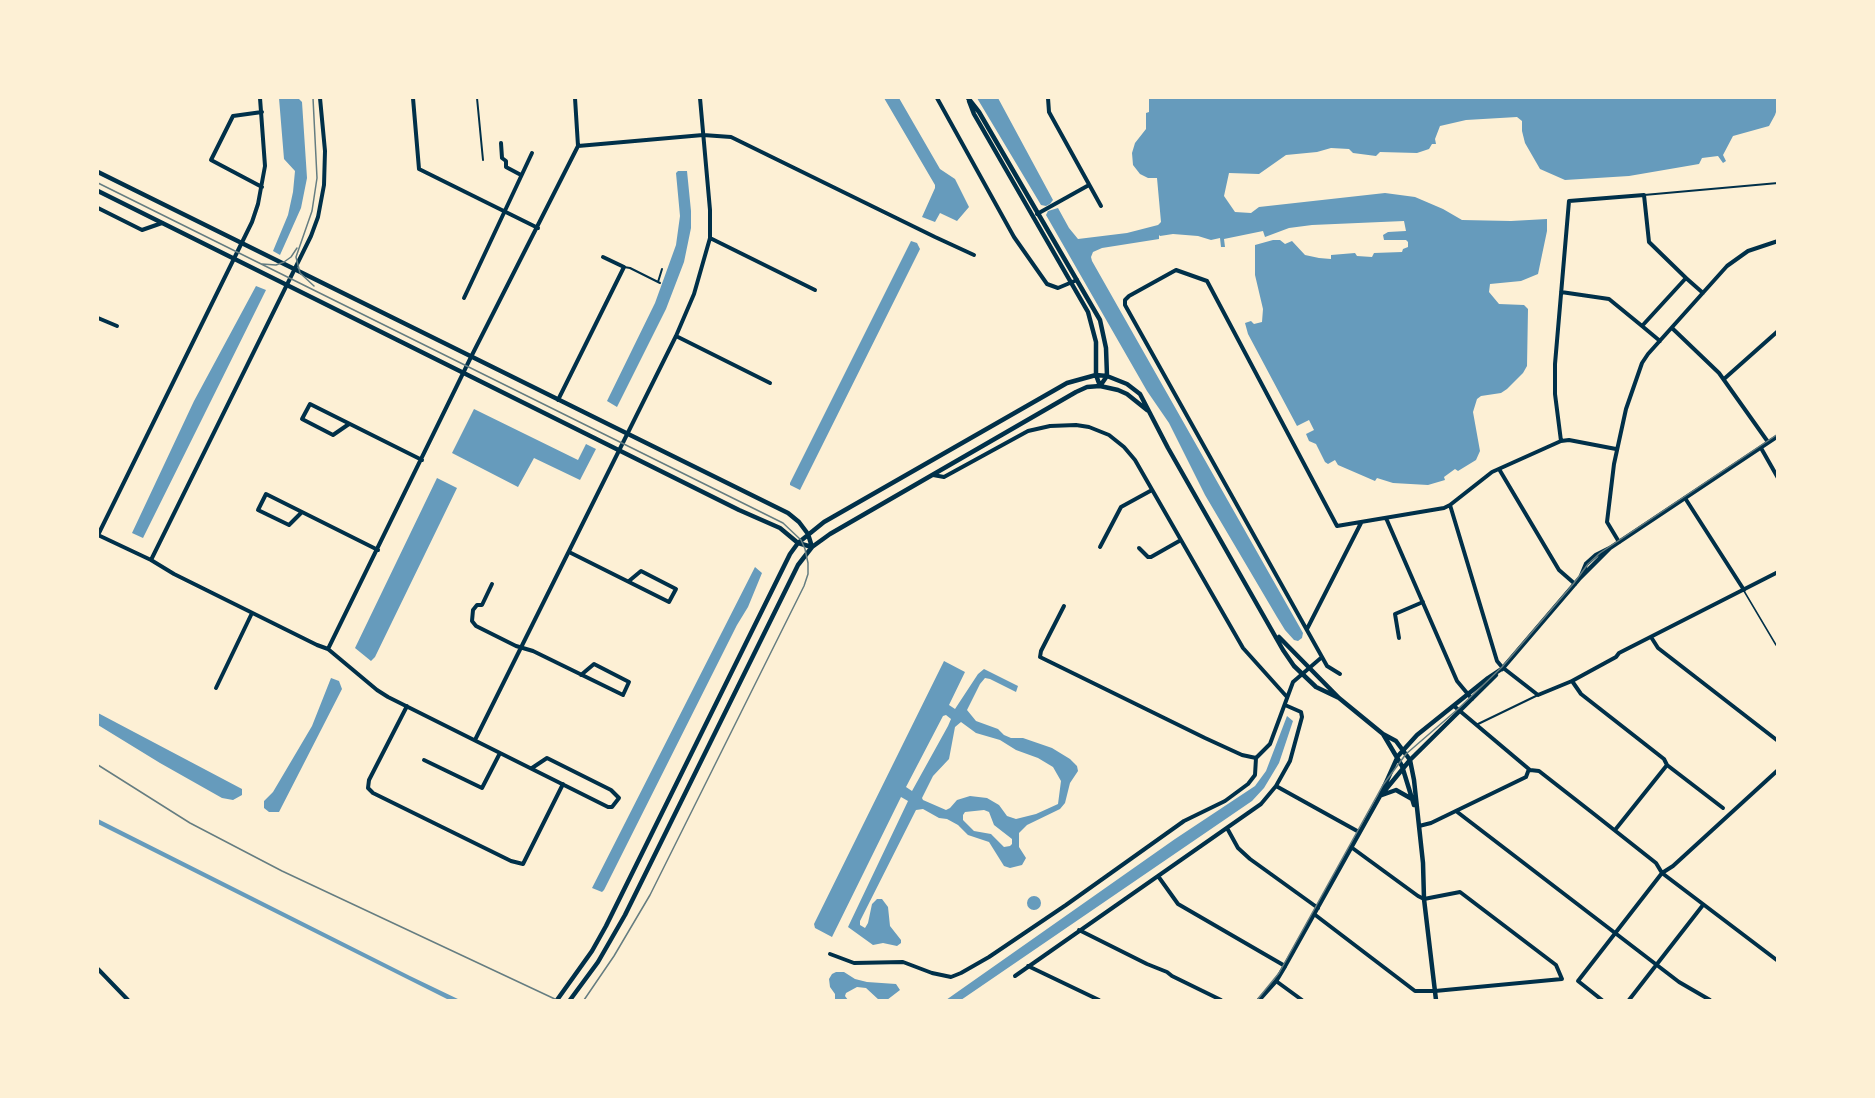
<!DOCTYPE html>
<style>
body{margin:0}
#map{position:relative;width:1875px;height:1098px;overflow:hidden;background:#fdf0d5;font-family:Ubuntu,sans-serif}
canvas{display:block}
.frame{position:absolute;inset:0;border:99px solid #fdf0d5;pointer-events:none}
</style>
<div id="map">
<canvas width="1875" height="1098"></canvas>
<div class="frame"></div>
</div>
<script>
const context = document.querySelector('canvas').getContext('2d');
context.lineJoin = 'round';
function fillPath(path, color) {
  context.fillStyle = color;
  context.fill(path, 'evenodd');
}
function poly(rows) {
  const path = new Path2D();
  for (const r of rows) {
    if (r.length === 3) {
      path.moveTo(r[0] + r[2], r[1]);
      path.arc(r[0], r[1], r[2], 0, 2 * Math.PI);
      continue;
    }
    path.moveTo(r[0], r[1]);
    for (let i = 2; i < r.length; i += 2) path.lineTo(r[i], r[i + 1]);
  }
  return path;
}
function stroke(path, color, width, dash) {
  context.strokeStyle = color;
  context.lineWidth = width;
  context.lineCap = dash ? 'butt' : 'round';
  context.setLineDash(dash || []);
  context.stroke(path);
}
fillPath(poly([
 [279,98,298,98,302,102,307,178,301,208,280,255,273,251,288,215,293,192,295,171,284,159],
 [884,98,899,98,940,169,955,179,969,207,957,221,940,213,935,222,922,217,935,188,935,185],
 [977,98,998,98,1053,200,1050,204,1046,206,1041,205],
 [1149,98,1777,98,1778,106,1775,115,1769,126,1733,136,1723,155,1726,161,1723,163,1718,156,1702,158,1699,164,1629,176,1565,180,1540,169,1525,143,1522,131,1522,121,1517,117,1466,120,1440,126,1435,139,1436,144,1432,144,1429,149,1417,153,1380,152,1376,156,1353,153,1349,149,1331,148,1317,152,1286,155,1259,174,1229,173,1224,196,1235,212,1251,213,1259,207,1385,193,1415,197,1443,209,1462,220,1511,221,1547,219,1547,231,1538,274,1521,281,1490,284,1489,292,1499,304,1524,305,1528,309,1527,366,1523,373,1507,389,1501,393,1481,396,1477,399,1473,412,1480,451,1476,460,1458,471,1455,469,1444,477,1445,480,1428,485,1393,483,1377,478,1375,481,1338,465,1335,460,1328,464,1325,462,1316,444,1309,441,1306,434,1314,430,1309,420,1297,426,1248,334,1245,323,1251,321,1254,324,1262,322,1263,309,1255,275,1255,245,1273,240,1280,240,1285,244,1292,241,1305,255,1319,258,1331,259,1331,255,1355,253,1357,256,1372,257,1374,253,1402,252,1403,249,1408,247,1408,242,1406,240,1384,240,1383,235,1388,232,1406,231,1404,221,1312,225,1289,228,1265,237,1263,231,1224,239,1225,247,1221,247,1220,238,1211,240,1198,236,1173,234,1160,236,1159,235,1159,239,1102,248,1093,252,1091,257,1092,261,1303,633,1302,638,1298,641,1294,640,1285,630,1277,617,1205,495,1169,423,1147,391,1046,215,1048,211,1058,208,1069,228,1078,239,1127,233,1158,225,1161,222,1157,178,1148,178,1140,174,1133,165,1132,153,1135,143,1146,129,1146,113,1149,112],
 [678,171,687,171,691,211,691,228,684,262,666,309,617,407,607,401,655,303,676,245,680,216,676,173],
 [911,241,917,243,920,249,800,490,790,485,790,483],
 [256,286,266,290,143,538,132,533,194,401],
 [474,409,578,460,586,444,596,449,580,480,534,458,518,487,452,453],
 [437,478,457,488,375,657,371,661,355,648],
 [755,567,762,573,748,607,737,625,604,890,602,892,592,888],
 [944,661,965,672,949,705,955,709,978,674,984,669,1018,686,1016,692,990,679,985,678,980,684,967,710,976,721,998,729,1004,735,1011,738,1023,738,1052,748,1070,759,1077,766,1078,771,1070,783,1065,803,1060,809,1027,825,1019,833,1019,847,1026,858,1022,865,1010,868,1004,866,989,842,968,835,958,825,947,819,939,818,923,809,916,810,860,921,860,925,865,928,868,923,872,904,877,899,882,899,888,907,890,926,901,940,901,943,897,946,883,943,873,945,848,927,908,801,901,797,832,937,815,928,814,924],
 [946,715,951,719,948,726,912,791,906,787,943,716],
 [961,722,976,733,1000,740,1016,750,1038,758,1053,767,1061,781,1058,804,1036,814,1016,819,1007,816,999,805,987,798,970,796,957,800,950,808,946,810,923,800,922,798,933,776,949,759,955,727],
 [984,810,989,812,994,825,1012,839,1012,844,1010,846,1004,847,991,834,974,831,963,820,963,815,965,812],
 [331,678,339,681,342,689,279,812,269,812,264,808,264,801,273,792,312,726],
 [98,713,242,789,242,795,233,800,222,798,160,763,98,725],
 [1287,716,1293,721,1279,763,1264,788,1252,801,961,1000,946,1000,1175,839,1255,786,1266,771],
 [98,819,410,976,460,1000,449,1000,98,824],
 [1034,903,7],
 [836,972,844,972,855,979,867,982,896,984,900,990,887,1000,879,1000,866,988,857,987,846,993,845,996,848,1000,835,1000,835,994,830,987,829,979,832,974]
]), '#669bbc');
stroke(poly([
 [1744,591,1776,645]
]), '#003049', 1.5);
stroke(poly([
 [477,98,483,160],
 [1644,195,1778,183],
 [624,267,630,268,660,283],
 [658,282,662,269],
 [1476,725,1538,695]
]), '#003049', 2);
stroke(poly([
 [260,98,265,166,258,204,252,222,98,535,151,560,174,574,317,645,328,649,377,690,388,697,608,807,612,807,619,798,611,790,547,758,532,768],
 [413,98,419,169,538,228],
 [937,98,1014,237,1047,284,1058,288,1077,280],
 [1048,98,1049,112,1101,206],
 [262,112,233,116,211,160,262,187],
 [501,143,502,158,506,161,506,167,521,175],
 [578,146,703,135,731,137,935,237,974,255],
 [98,208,142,230,162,223],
 [1037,214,1089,185],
 [710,238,815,290],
 [1561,292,1609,299,1642,326],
 [464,298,532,153],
 [98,318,117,326],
 [1672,328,1719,373,1768,442],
 [676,336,770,383],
 [1660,341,1642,326,1686,278,1703,293],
 [1724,379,1778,331],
 [558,400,624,267,603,257],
 [349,424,333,435,302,419,310,404,422,460],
 [1561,441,1555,394,1555,364,1569,201,1644,195,1649,242,1686,278],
 [1761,448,1778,478],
 [1499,469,1559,570,1575,584],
 [933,475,944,477,1028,431,1050,426,1076,425,1089,427,1109,435,1124,447,1135,460,1243,648,1287,697],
 [1685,498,1744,590],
 [1450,505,1497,661,1502,667,1538,695,1572,681,1616,657,1619,653,1778,572],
 [301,513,289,525,258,510,266,494,378,550],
 [1386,518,1457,681,1472,699],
 [1619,542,1607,522,1614,464,1626,409,1642,363,1648,354,1727,266,1748,251,1778,241],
 [1100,547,1121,507,1152,490],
 [1139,548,1148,557,1151,557,1181,540],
 [569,552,669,602,676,589,641,571,629,581],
 [151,560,311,236,318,217,324,185,325,151,320,98],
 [492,584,482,605,477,605,473,610,472,621,476,626,516,646,533,651,623,695,629,682,594,664,581,675],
 [1064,606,1041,651,1040,657,1205,738,1242,755,1256,758],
 [1307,629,1361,523],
 [1651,637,1658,648,1778,741],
 [1399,638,1395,614,1423,602],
 [328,649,471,357,578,146,575,98],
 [1322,657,1125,305,1125,300,1129,296,1176,270,1207,281,1337,526,1444,508,1450,505,1492,472,1561,441,1569,440,1616,449],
 [1572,681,1581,694,1664,759,1667,765,1723,808],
 [216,688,252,613],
 [407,706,369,780,368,788,373,793,511,861,523,864,563,784],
 [1454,706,1530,770,1539,771,1594,814,1656,863,1662,873,1778,961],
 [475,740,676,336,694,294,710,238,710,210,700,98],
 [424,760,482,788,500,753],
 [1276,786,1359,832],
 [1456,811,1679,982,1710,1000],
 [1419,826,1431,823,1526,777,1529,769],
 [1227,828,1238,848,1250,859,1318,908],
 [1615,830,1667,765],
 [1158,876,1178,904,1285,966],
 [1314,914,1415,991,1435,991,1562,979,1556,965,1460,892,1424,899,1418,896,1351,847],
 [1079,930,1147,964,1167,972,1172,976,1221,1000],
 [830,954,854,963,903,962,932,973,951,977,961,973,989,957,1066,905,1184,821,1225,801,1248,784,1255,775,1256,758,1270,744,1293,682,1322,657,1327,666,1340,674],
 [1028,966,1099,1000],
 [98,969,128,1000],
 [1015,976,1261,804,1276,786,1290,761,1302,717,1301,712,1285,705],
 [1276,981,1302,1000],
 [1602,1000,1578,981,1662,873,1673,866,1778,770],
 [1629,1000,1703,905]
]), '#003049', 4);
stroke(poly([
 [968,98,979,112,1100,320,1106,348,1107,376,1100,386],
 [969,101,974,114,1088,312,1096,342,1096,375,1100,386],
 [98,172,788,513,799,522,808,534,812,547],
 [98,191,739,510,780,528,798,543,812,547],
 [1581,576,1586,564,1596,555,1610,548,1778,436],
 [1279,637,1339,698,1383,734,1396,741,1410,760,1414,780,1423,863,1424,899,1436,1000],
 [1502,669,1579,579,1610,548],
 [1383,734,1402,766,1414,805],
 [1382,794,1410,760,1496,675],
 [1382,795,1396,790,1412,799],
 [557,1000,592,951,606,926,790,554,798,543,824,522,1067,383,1096,375,1107,376,1127,384,1140,394,1168,448,1283,650,1294,666,1316,687,1339,698],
 [570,1000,598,962,625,915,798,565,812,547,830,534,1076,392,1087,387,1100,386,1118,390,1127,394,1147,410],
 [1259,1000,1276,981,1285,966,1380,796,1398,756,1417,735,1488,678,1503,668]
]), '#003049', 4.5);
stroke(poly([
 [313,98,317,178,312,211,296,257,300,273,314,286],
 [98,183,783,523,801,540,805,549,808,563,808,574,804,586,650,895,614,956,584,1000],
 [262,264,276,265,284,262,291,257,297,248],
 [98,765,190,823,282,871,557,1000],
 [1257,1000,1279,973,1383,785,1406,754,1458,709,1502,667,1574,583,1588,564,1600,553,1778,434]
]), '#657d81', 1.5);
</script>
